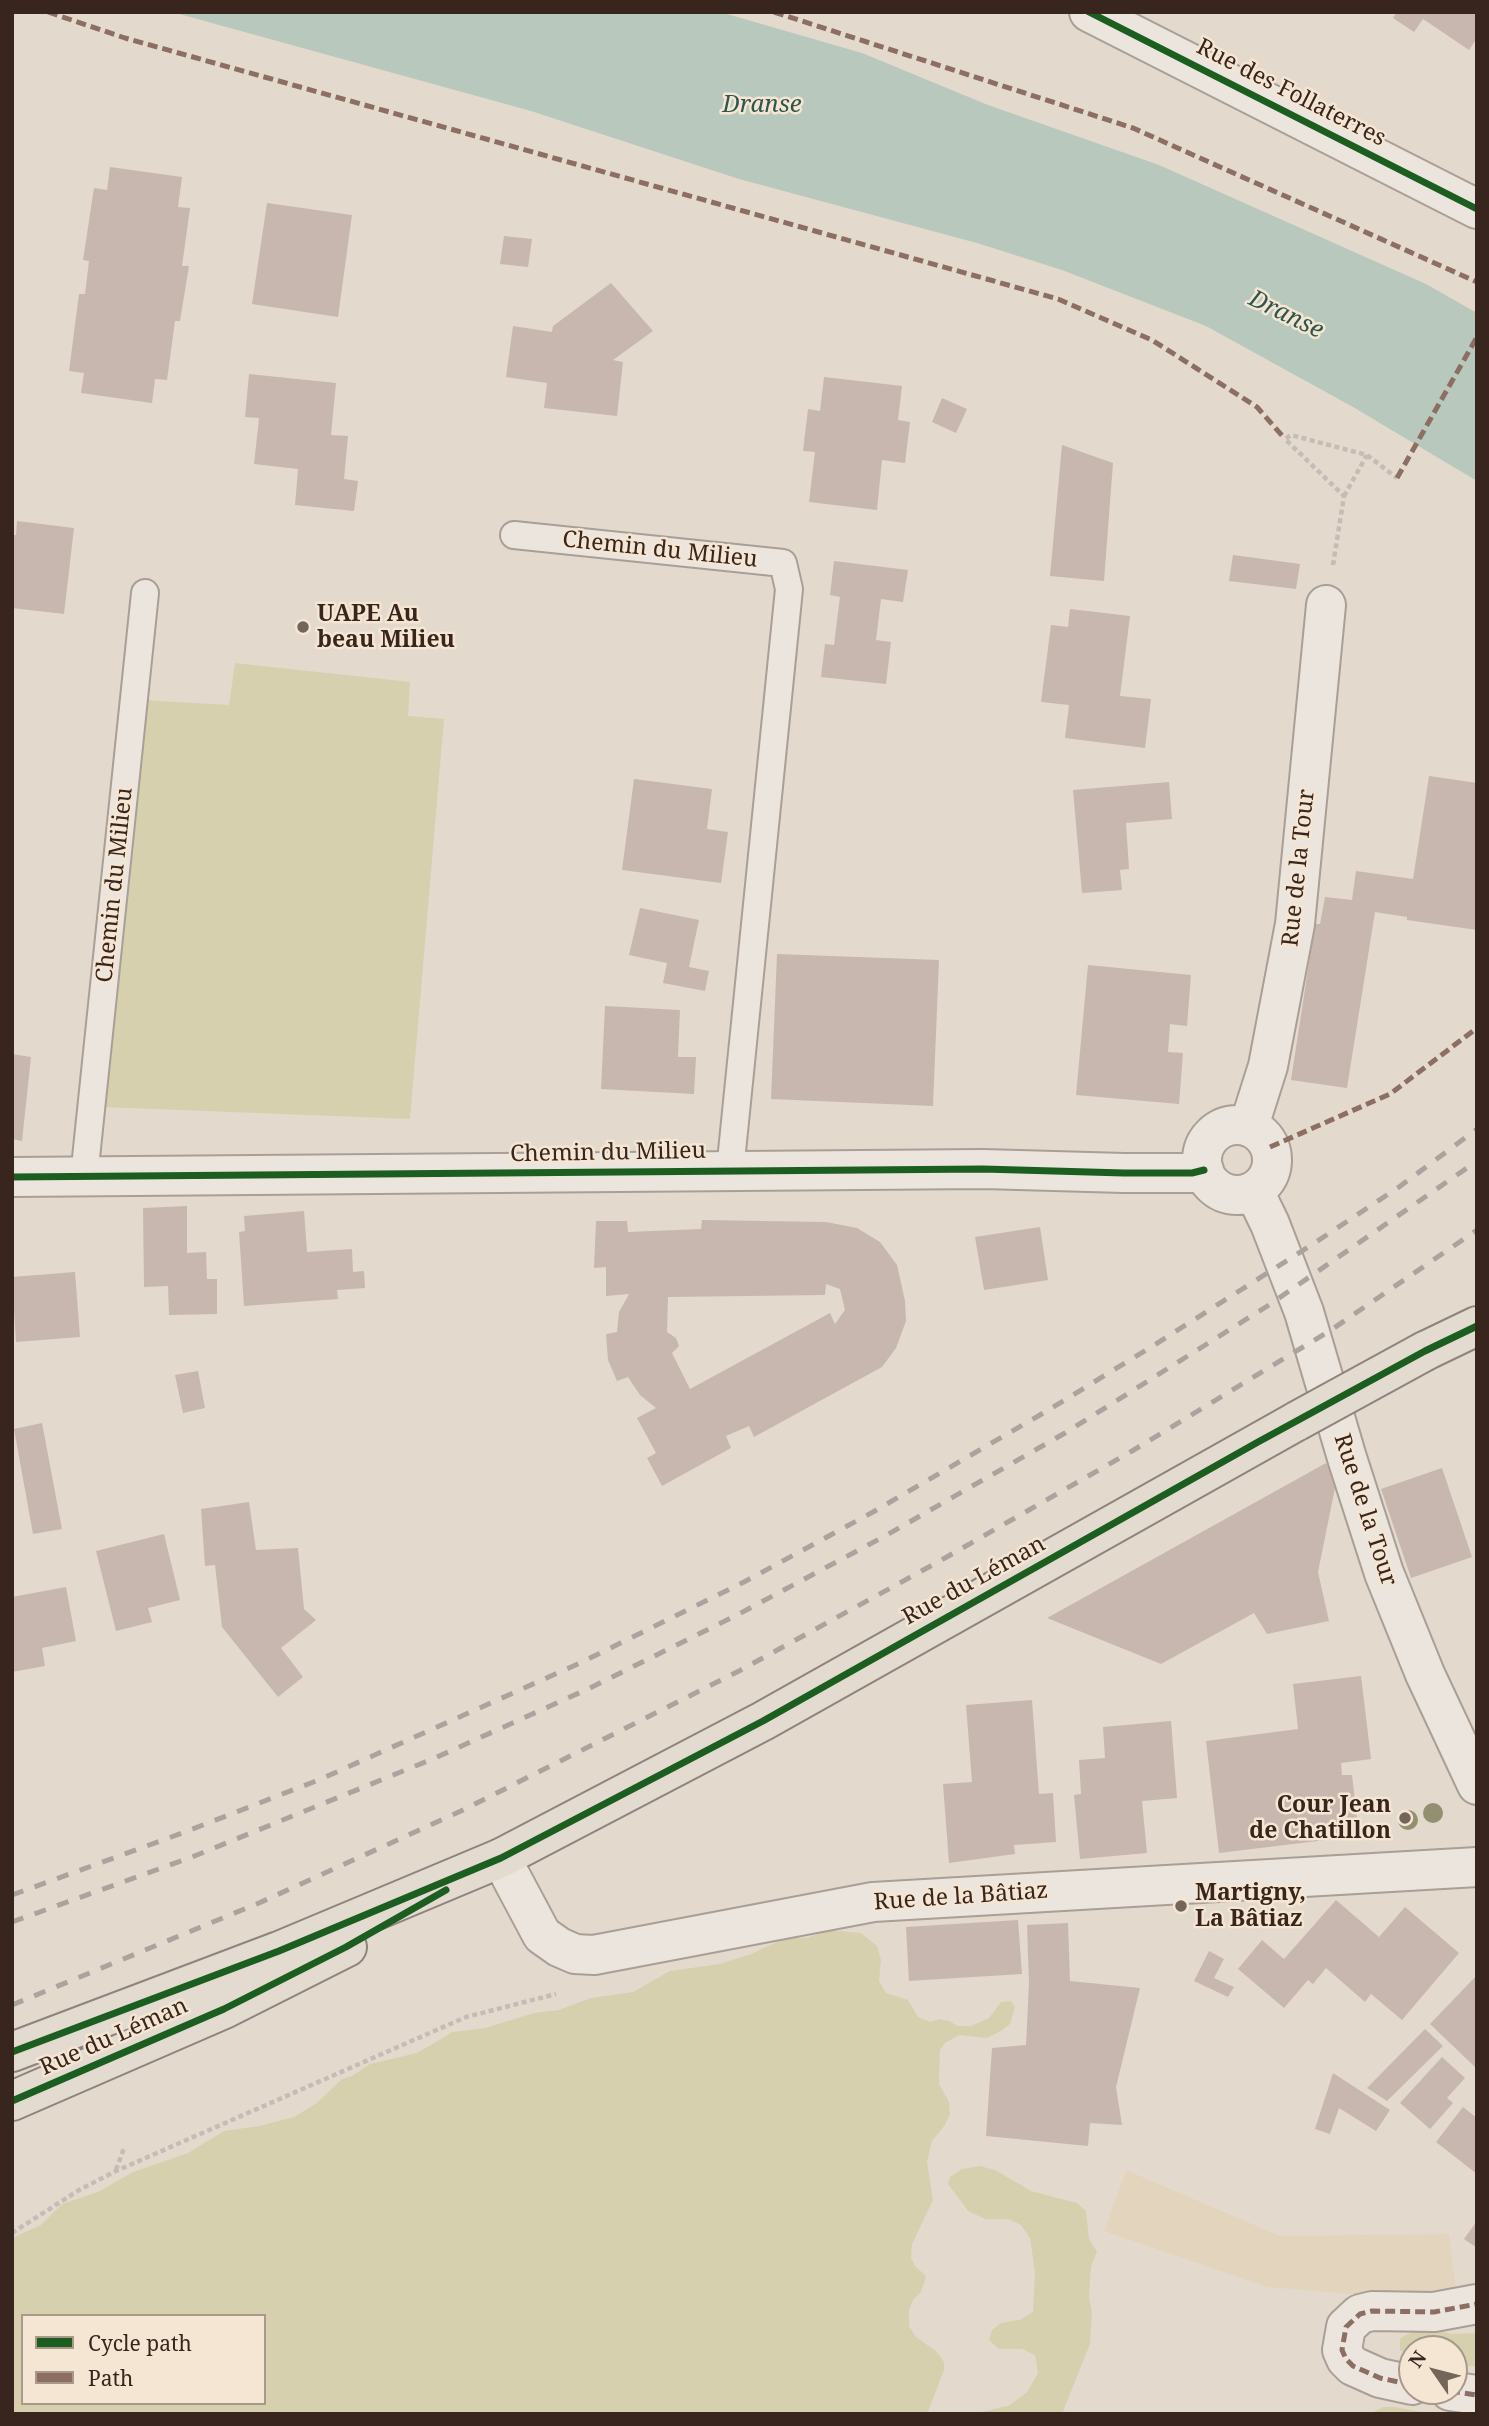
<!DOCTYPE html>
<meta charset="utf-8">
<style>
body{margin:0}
#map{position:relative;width:1489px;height:2426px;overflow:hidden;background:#e4d9cd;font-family:"Noto Serif",serif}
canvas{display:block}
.frame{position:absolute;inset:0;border:14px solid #38261e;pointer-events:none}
.legend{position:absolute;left:21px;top:2314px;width:245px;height:91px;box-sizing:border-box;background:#f5e5d3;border:2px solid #a9998b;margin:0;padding:9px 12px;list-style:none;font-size:21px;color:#38261e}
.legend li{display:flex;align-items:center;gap:14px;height:35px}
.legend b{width:35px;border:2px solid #a9998b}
.north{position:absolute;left:1398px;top:2335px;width:70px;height:70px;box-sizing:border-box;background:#f5e5d3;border:2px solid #a9998b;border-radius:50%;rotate:305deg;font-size:19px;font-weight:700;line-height:28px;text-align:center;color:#38261e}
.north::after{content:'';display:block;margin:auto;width:24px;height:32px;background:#74655b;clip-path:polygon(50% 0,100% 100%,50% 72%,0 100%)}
</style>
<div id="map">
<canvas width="1489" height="2426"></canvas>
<div class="frame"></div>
<ul class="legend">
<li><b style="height:9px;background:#1b5e20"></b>Cycle path</li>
<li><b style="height:9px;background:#8d6e63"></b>Path</li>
</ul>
<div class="north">N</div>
</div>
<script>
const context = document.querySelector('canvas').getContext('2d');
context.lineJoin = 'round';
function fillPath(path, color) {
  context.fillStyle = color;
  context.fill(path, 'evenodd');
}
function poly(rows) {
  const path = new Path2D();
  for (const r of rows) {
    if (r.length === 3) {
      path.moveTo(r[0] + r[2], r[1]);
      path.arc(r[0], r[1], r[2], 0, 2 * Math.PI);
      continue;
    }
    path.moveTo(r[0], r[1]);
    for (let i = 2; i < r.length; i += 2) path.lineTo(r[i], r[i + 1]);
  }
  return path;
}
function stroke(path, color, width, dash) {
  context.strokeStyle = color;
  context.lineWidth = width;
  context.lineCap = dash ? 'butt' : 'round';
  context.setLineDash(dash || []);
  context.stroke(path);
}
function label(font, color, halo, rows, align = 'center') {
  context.font = font + ' "Noto Serif",serif';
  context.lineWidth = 5;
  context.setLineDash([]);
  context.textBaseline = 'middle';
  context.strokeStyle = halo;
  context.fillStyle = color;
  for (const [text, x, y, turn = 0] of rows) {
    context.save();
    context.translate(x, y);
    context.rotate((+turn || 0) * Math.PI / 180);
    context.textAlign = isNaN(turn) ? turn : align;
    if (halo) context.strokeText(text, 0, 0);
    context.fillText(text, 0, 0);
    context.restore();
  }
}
fillPath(poly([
 [1126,2170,1280,2236,1449,2234,1456,2289,1374,2296,1267,2287,1104,2231]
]), '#e3d5bd');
fillPath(poly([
 [235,663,410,682,408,716,444,719,410,1119,103,1107,143,700,229,705],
 [828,1930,861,1933,877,1946,881,1960,879,1981,886,1993,908,2000,918,2017,930,2022,939,2019,949,2021,958,2026,971,2026,989,2018,1001,2002,1011,2001,1015,2007,1010,2024,1001,2031,987,2038,959,2035,945,2043,940,2050,939,2084,949,2102,950,2114,945,2125,932,2141,927,2162,933,2200,912,2244,911,2258,915,2266,926,2276,921,2292,913,2300,909,2310,909,2326,916,2337,936,2351,944,2362,944,2370,927,2414,12,2414,12,2238,41,2225,62,2204,98,2192,133,2172,188,2153,224,2131,259,2126,294,2117,317,2103,342,2079,352,2076,370,2064,417,2053,453,2032,485,2028,534,2013,559,2010,591,1998,633,1992,670,1971,720,1964,751,1954,786,1938,807,1938],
 [23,2316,264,2316,264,2403,23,2403],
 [980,2166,995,2170,1031,2191,1077,2203,1086,2211,1089,2239,1097,2252,1091,2266,1089,2297,1092,2313,1090,2344,1062,2414,974,2414,1010,2405,1027,2392,1038,2373,1035,2355,1022,2349,999,2349,989,2340,992,2330,1001,2323,1019,2320,1033,2312,1035,2272,1030,2238,1021,2225,1008,2219,985,2219,968,2211,948,2184,950,2177,962,2169],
 [1434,2330,1452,2334,1477,2333,1477,2366,1454,2366,1454,2349,1412,2349,1412,2357,1400,2350,1400,2338,1415,2331],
 [1383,2407,1395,2407,1432,2414,1370,2414]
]), '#d7d0af');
fillPath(poly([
 [172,12,720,12,862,53,988,105,1159,165,1426,284,1477,313,1477,481,1353,407,1206,326,1062,270,977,243,739,179,531,111]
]), '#b8c8bc');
fillPath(poly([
 [1397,12,1477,12,1475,15,1477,17,1477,38,1469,50,1423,19,1414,32,1393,18],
 [110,167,182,177,178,207,190,208,182,266,189,266,180,321,175,321,167,380,155,379,152,403,81,393,84,373,69,371,79,294,85,294,89,261,83,260,94,188,107,190],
 [267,203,352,215,338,317,252,304],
 [504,236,532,239,528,267,500,264],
 [611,283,653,331,613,360,623,362,617,416,544,408,547,383,506,377,513,326,552,332,553,326],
 [249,374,336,383,331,435,348,436,344,479,358,481,354,511,295,505,298,469,254,464,259,418,245,417],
 [824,377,902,386,898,420,910,422,905,463,882,460,877,510,809,502,815,452,803,451,808,409,820,411],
 [942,398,967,409,956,433,932,422],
 [1062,445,1113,463,1104,581,1050,576],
 [17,521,74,528,64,614,12,608,12,535,16,535],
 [1233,555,1300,564,1296,589,1229,581],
 [834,561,908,570,903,602,881,599,876,640,891,642,886,684,821,677,825,644,834,645,840,597,830,595],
 [1070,609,1130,616,1120,696,1151,699,1145,748,1065,738,1069,705,1041,702,1051,625,1068,627],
 [1429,776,1477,783,1477,930,1407,920,1407,917,1375,912,1347,1088,1291,1080,1315,924,1320,924,1325,897,1352,900,1356,871,1413,879],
 [634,779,712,789,707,829,728,832,721,883,622,870],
 [1169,782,1172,819,1126,823,1129,869,1120,870,1122,890,1082,893,1073,790],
 [640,908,699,920,689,967,709,971,705,991,663,983,667,963,629,955],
 [777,954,939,960,933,1106,771,1099],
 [1088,965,1191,975,1187,1026,1170,1024,1168,1052,1183,1053,1179,1104,1076,1095],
 [605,1006,680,1010,678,1057,696,1057,694,1094,601,1089],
 [12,1054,31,1057,22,1141,12,1139],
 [187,1206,187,1253,206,1252,207,1279,217,1279,217,1314,169,1315,168,1286,144,1287,143,1208],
 [304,1211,307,1252,352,1249,353,1272,364,1271,365,1288,337,1290,338,1299,244,1306,239,1232,245,1231,244,1216],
 [702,1220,826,1222,857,1228,880,1242,897,1265,905,1301,906,1321,896,1348,882,1367,754,1437,749,1426,726,1436,731,1448,662,1486,647,1458,656,1453,637,1418,656,1408,640,1395,628,1377,617,1381,608,1360,606,1334,617,1332,619,1312,629,1294,606,1296,606,1267,594,1268,596,1221,627,1221,628,1232,701,1229],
 [826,1284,840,1289,845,1310,835,1324,830,1313,690,1389,672,1353,679,1346,676,1338,667,1332,668,1297,825,1295],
 [1040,1227,1048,1280,984,1290,975,1237],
 [75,1272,80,1337,16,1342,12,1277],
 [198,1371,205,1408,183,1413,175,1375],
 [42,1423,62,1529,33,1534,14,1429],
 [1326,1463,1336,1483,1318,1572,1329,1621,1267,1634,1254,1613,1161,1664,1047,1618],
 [1442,1468,1472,1557,1411,1578,1381,1489],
 [249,1502,256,1550,298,1548,304,1609,316,1620,281,1648,303,1677,278,1697,222,1627,215,1565,205,1566,201,1509],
 [164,1534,180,1600,148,1608,152,1622,116,1631,96,1551],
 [66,1587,76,1641,42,1648,45,1666,12,1672,12,1597],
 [1361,1676,1371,1759,1341,1763,1342,1775,1352,1775,1359,1836,1219,1853,1206,1741,1298,1729,1293,1684],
 [1032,1700,1039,1794,1053,1793,1056,1842,1014,1845,1015,1854,949,1863,943,1784,972,1782,966,1705],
 [1171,1721,1177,1798,1142,1801,1147,1853,1080,1859,1074,1795,1081,1794,1079,1760,1105,1758,1103,1727],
 [1336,1900,1379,1937,1405,1907,1459,1953,1402,2020,1371,1994,1365,2002,1326,1968,1313,1984,1308,1980,1284,2008,1238,1969,1262,1940,1284,1959],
 [1018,1920,1022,1974,909,1981,906,1927],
 [1068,1923,1070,1981,1140,1988,1116,2087,1122,2125,1090,2123,1088,2146,986,2136,992,2048,1026,2045,1029,1983,1027,1925],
 [1209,1951,1224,1959,1214,1978,1234,1987,1228,1997,1194,1981],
 [1477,1975,1477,2066,1475,2067,1430,2024],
 [1425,2029,1443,2046,1387,2101,1367,2088],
 [1442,2057,1465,2078,1447,2098,1453,2103,1430,2129,1400,2103],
 [1333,2073,1390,2110,1376,2131,1339,2108,1330,2134,1315,2129],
 [1463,2107,1477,2118,1477,2174,1436,2142],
 [1477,2221,1477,2248,1464,2239]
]), '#c8b7ae');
const service = poly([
 [514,535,783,563,789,589,730,1171],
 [84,1177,145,593]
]);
const minor = poly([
 [1089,12,1477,209],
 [1237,1160,35],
 [1249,1126,1268,1066,1295,924,1326,605],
 [12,1177,983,1169,1124,1173,1192,1173,1204,1170],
 [1254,1191,1270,1224,1304,1312,1347,1458,1384,1573,1425,1674,1477,1785],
 [501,1858,542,1935,559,1947,575,1954,594,1955,873,1902,1477,1867],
 [1412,2385,1380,2378,1353,2366,1346,2359,1342,2350,1346,2327,1360,2314,1372,2311,1434,2312,1477,2304],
 [1450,2391,1477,2395]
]);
const primary = poly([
 [1425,1351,1477,1326],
 [12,2052,279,1951,501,1858,763,1721,1297,1421],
 [12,2101,224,2009,347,1947]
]);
stroke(service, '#a99f96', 30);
stroke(minor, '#a99f96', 42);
stroke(primary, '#8f847d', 42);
stroke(poly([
 [1344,496,1367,455],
 [1333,565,1344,496,1285,439,1291,435,1367,455,1397,478],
 [116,2170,124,2148],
 [12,2233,79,2190,116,2171,466,2017,556,1994]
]), '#c4bcb5', 4.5, [5, 3.5]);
stroke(service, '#ece5de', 26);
stroke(minor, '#ece5de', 38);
stroke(primary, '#e3dad0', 38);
stroke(poly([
 [12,1895,185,1832,321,1779,580,1663,744,1582,873,1512,1045,1412,1148,1349,1313,1244,1399,1187,1477,1129],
 [12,1922,192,1857,435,1758,590,1688,737,1615,885,1536,1065,1433,1269,1305,1477,1161],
 [12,2005,259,1903,461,1811,739,1671,938,1562,1132,1451,1331,1330,1477,1230]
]), '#aba49e', 5, [12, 12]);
const primaryBridge = poly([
 [1297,1421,1425,1351]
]);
stroke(primaryBridge, '#8f847d', 42, []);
stroke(primaryBridge, '#e3dad0', 38);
stroke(poly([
 [48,12,125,38,1058,299,1152,340,1257,407,1285,439],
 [774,12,1133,128,1477,282],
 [1397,478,1477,337],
 [1270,1147,1390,1094,1477,1028],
 [1412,2385,1380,2378,1353,2366,1346,2359,1342,2350,1346,2327,1360,2314,1372,2311,1434,2312,1477,2304],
 [1450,2391,1477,2395]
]), '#8d6e63', 5, [10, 5]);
stroke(poly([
 [1089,12,1477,209],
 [12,1177,983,1169,1124,1173,1192,1173,1204,1170],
 [12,2052,279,1951,501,1858,763,1721,1258,1442,1425,1351,1477,1326],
 [12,2101,224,2009,346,1947,446,1890]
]), '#1b5e20', 7);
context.fillStyle = '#939071';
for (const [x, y] of [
 [1433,1813],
 [1408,1820]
]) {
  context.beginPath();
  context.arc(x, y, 10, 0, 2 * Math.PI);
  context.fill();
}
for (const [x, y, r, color] of [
 [303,627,7,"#74655b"],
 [1405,1818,7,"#74655b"],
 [1181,1906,7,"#74655b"]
]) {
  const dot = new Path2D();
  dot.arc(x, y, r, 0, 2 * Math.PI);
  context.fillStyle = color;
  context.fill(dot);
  stroke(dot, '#f5e5d3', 2.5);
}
label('23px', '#38261e', '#f5e5d3', [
 ["Rue des Follaterres",1291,93,27],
 ["Chemin du Milieu",660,550,6],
 ["Rue de la Tour",1299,868,-84],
 ["Chemin du Milieu",115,885,-84],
 ["Chemin du Milieu",608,1153,-1],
 ["Rue de la Tour",1365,1510,72],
 ["Rue du Léman",974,1581,-29],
 ["Rue de la Bâtiaz",961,1897,-4],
 ["Rue du Léman",114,2037,-24]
]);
label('bold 23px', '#38261e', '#f5e5d3', [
 ["UAPE Au",317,614],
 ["beau Milieu",317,640],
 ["Cour Jean",1391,1805,"right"],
 ["de Chatillon",1391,1831,"right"],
 ["Martigny,",1195,1893],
 ["La Bâtiaz",1195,1919]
], 'left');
label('italic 24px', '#2d574e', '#f5e5d3', [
 ["Dranse",762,105],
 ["Dranse",1286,315,26]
]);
</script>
